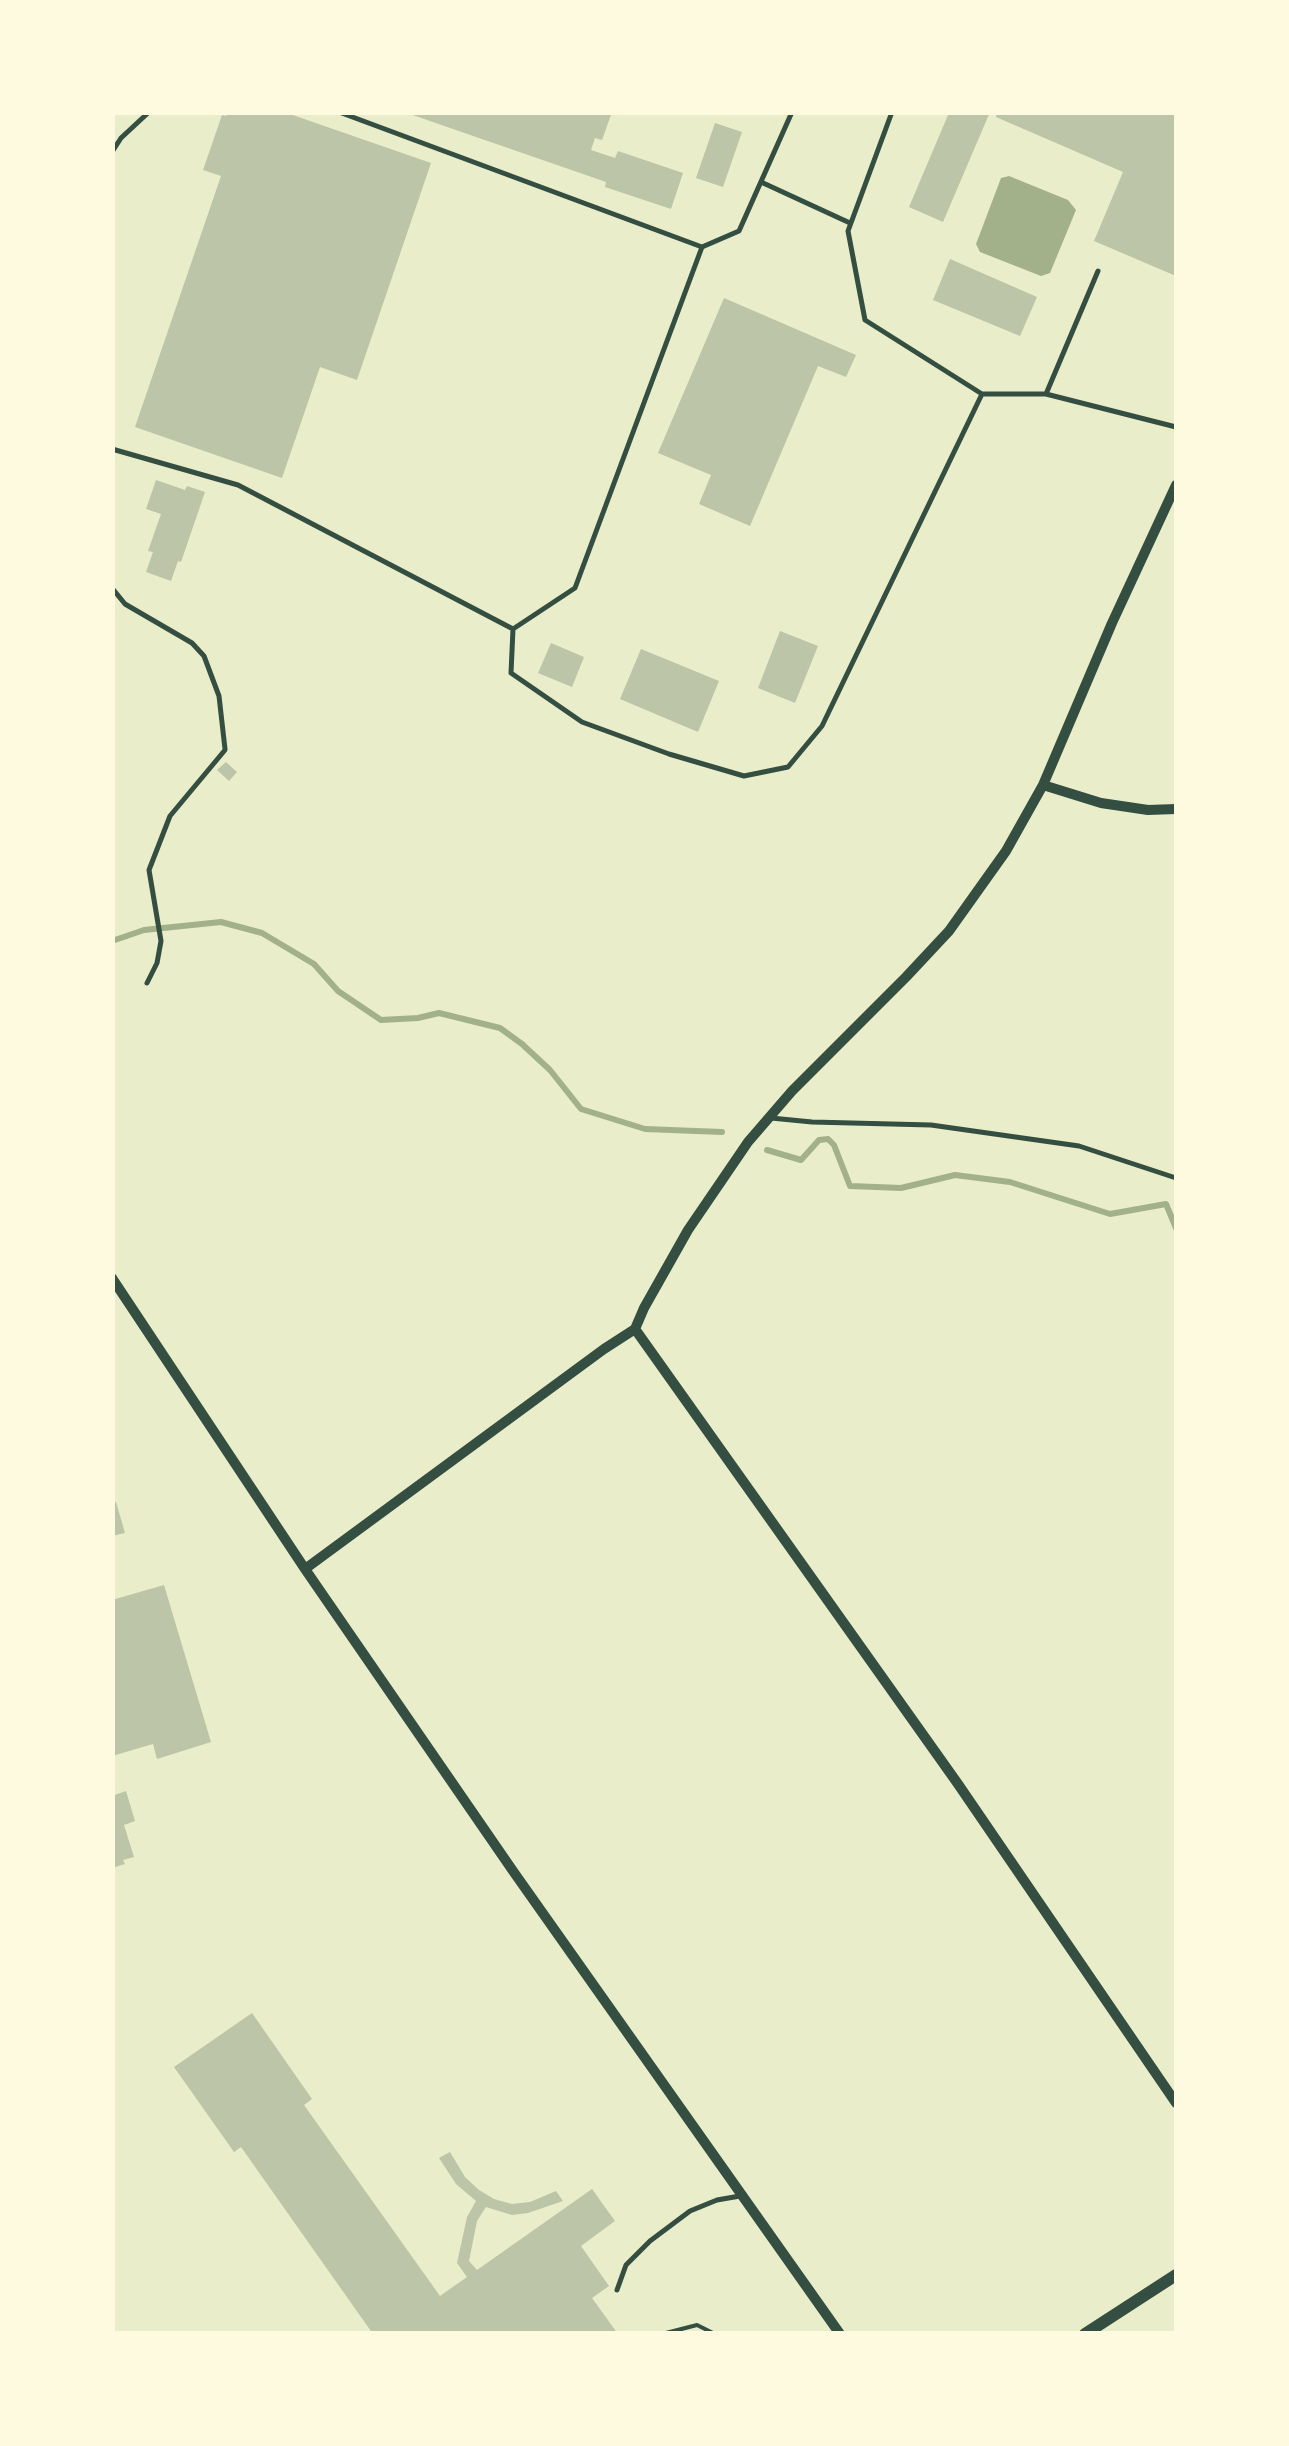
<!DOCTYPE html>
<html>
<head>
<meta charset="utf-8">
<style>
  body { margin:0 }
  #map { position:relative; width:1289px; height:2446px; overflow:hidden; background:#e9edc9; font-family:"Roboto Condensed",sans-serif }
  canvas { display:block }
  .frame { position:absolute; inset:0; border:115px solid #fefae0; pointer-events:none }
</style>
</head>
<body>
<div id="map">
<canvas width="1289" height="2446"></canvas>
<div class="frame"></div>
</div>
<script>
const ctx = document.querySelector('canvas').getContext('2d');
ctx.lineJoin = 'round';
function paint(path, color) { ctx.fillStyle = color; ctx.fill(path, 'evenodd'); }
const poly = rows => new Path2D(rows.map(r => 'M' + r).join(''));
function strokePath(path, color, width, dash) { ctx.strokeStyle = color; ctx.lineWidth = width; ctx.lineCap = dash ? 'butt' : 'round'; ctx.setLineDash(dash || []); ctx.stroke(path); }
paint(poly([
  [1009,176,1068,200,1076,210,1050,273,1041,276,980,252,976,244,1001,178]
]), '#a3b18a');
strokePath(poly([
  [112,941,144,930,221,922,262,933,314,964,338,991,381,1020,418,1018,439,1013,500,1028,522,1044,550,1070,581,1109,645,1129,722,1132],
  [767,1150,801,1160,819,1140,828,1139,834,1145,850,1186,901,1188,955,1175,1010,1182,1110,1214,1166,1204,1176,1228]
]), '#a3b18a', 6);
paint(poly([
  [227,112,284,112,431,163,357,380,320,367,282,478,135,427,221,176,203,170,222,115,226,116],
  [404,112,612,112,602,140,595,138,591,150,615,158,618,151,683,173,671,209,605,187,606,182],
  [941,112,990,112,943,222,909,207,948,115],
  [997,112,1176,112,1176,276,1094,241,1123,172,996,117],
  [715,123,742,132,723,187,696,178],
  [950,259,1037,297,1020,336,933,300],
  [724,298,856,355,846,377,818,366,750,526,699,504,711,475,658,453],
  [156,480,185,490,187,486,205,492,181,562,178,561,171,581,146,572,153,552,148,551,161,514,146,509],
  [780,631,818,646,795,703,758,688],
  [551,643,584,657,572,687,538,673],
  [641,649,719,681,698,732,620,699],
  [226,762,237,772,229,781,217,770],
  [116,1502,125,1533,112,1536,112,1503],
  [164,1585,211,1742,157,1759,153,1744,112,1756,112,1600],
  [126,1791,135,1821,124,1825,134,1857,123,1860,125,1864,112,1868,112,1796],
  [252,2013,312,2099,304,2105,440,2296,467,2277,457,2263,467,2217,476,2201,456,2184,439,2158,450,2152,465,2177,479,2190,494,2199,512,2204,530,2202,556,2191,563,2201,528,2213,512,2215,486,2207,477,2221,469,2261,477,2270,592,2189,615,2221,581,2246,609,2286,592,2298,618,2334,373,2334,241,2147,234,2152,174,2067]
]), '#bcc5a7');
strokePath(poly([
  [662,2334,697,2325,715,2334]
]), '#344e41', 4);
strokePath(poly([
  [339,112,702,247,739,231,792,112],
  [892,112,848,231,865,320,982,394],
  [112,152,121,138,149,112],
  [761,182,850,223],
  [1046,394,1098,271],
  [112,449,238,485,513,629,575,588,702,247],
  [112,588,125,604,192,643,204,656,219,696,225,749],
  [513,629,511,673,582,722,669,754,744,776,788,767,822,726,982,394,1046,394,1176,427],
  [147,983,157,963,161,941,149,870,170,816,225,750],
  [771,1118,812,1122,931,1125,1079,1146,1176,1178],
  [617,2290,626,2265,650,2241,690,2211,717,2200,740,2196]
]), '#344e41', 5);
strokePath(poly([
  [1043,785,1101,803,1148,810,1176,809],
  [112,1278,305,1569,513,1871,840,2334],
  [635,1329,958,1784,1176,2103],
  [305,1569,604,1349,635,1329,644,1308,688,1230,748,1142,792,1091,906,977,949,931,1006,851,1043,785,1112,623,1176,485]
]), '#344e41', 10);
strokePath(poly([
  [1085,2334,1176,2275]
]), '#344e41', 12);
</script>
</body>
</html>
